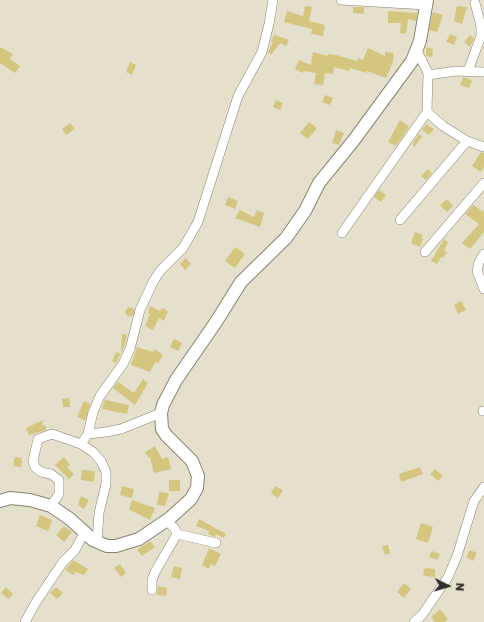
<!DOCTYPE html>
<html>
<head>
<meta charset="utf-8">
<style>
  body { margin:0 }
  #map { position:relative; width:484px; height:622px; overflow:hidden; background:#e4e0cc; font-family:"Golos Text",sans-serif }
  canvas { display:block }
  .north { position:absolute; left:428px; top:566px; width:40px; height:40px; -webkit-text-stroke:3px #e4e0cc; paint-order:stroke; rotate:95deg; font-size:11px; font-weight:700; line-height:16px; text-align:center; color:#313028 }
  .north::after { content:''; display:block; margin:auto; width:14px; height:18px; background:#313028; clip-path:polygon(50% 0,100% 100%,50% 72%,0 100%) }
</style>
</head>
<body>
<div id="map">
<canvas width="484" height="622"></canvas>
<div class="north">N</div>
</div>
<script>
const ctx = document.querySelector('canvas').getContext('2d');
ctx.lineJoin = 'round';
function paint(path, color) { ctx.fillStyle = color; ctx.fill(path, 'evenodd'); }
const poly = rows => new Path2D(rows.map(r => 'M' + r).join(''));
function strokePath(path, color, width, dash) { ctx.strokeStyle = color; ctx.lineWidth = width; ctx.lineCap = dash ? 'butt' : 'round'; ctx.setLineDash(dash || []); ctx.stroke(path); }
paint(poly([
  [305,6,312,7,309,21,325,25,323,36,311,34,312,29,284,22,287,11,303,16],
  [457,6,467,7,462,24,454,21],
  [353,7,364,7,364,14,353,13],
  [388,11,417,13,416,21,408,19,406,34,400,33,401,23,388,23],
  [433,12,443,15,437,32,429,30],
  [450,34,457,37,454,45,446,42],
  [274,35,289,40,286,46,280,43,271,55,268,52,273,42,271,41],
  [470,35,474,38,470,47,464,42],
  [0,47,13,54,10,59,20,66,15,73,0,63],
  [426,47,433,49,432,57,426,56],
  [368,48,385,56,385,52,394,53,393,62,386,78,367,71,367,73,350,68,349,71,334,67,333,74,325,73,323,85,314,84,316,73,304,71,303,73,295,69,299,60,311,65,313,52,328,56,328,54,336,55,357,61,358,58,363,60],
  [130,62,136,65,132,75,126,72],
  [463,77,472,80,469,88,460,85],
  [325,95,333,98,330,105,322,102],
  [276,100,283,103,280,110,273,107],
  [400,120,409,127,396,146,388,142],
  [309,122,317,128,308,139,300,133],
  [70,123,75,129,66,135,62,129],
  [426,124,434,129,429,135,422,130],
  [336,130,344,133,339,145,332,143],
  [419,134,422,136,415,147,412,144],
  [481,152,484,153,484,167,481,172,472,166],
  [428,169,432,173,426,180,421,176],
  [379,190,386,195,381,202,374,197],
  [228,197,238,201,235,209,225,205],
  [447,199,453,206,447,212,440,205],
  [473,205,484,212,484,232,470,249,462,243,479,224,465,214],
  [240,210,254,217,257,210,264,213,260,227,235,218],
  [415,232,423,235,421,238,423,239,420,247,411,243],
  [444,239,448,242,444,251,447,252,443,258,441,257,437,264,431,261],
  [235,247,245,254,235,268,225,261],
  [186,258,191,264,185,270,180,264],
  [461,301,466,310,458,314,454,305],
  [150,306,160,311,162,308,168,311,164,321,159,318,153,330,145,326,150,314,148,313],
  '125.5 312a4.5 4.5 0 1 1 9 0a4.5 4.5 0 1 1-9 0Z',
  [122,334,127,335,124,347,116,363,112,361,116,352,121,354],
  [174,339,182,343,178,351,170,347],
  [137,347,153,352,155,349,163,355,158,363,155,362,150,372,131,365],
  [143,379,148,383,135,405,113,388,118,382,134,393],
  [69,398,70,407,63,407,62,399],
  [105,400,129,405,127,414,102,409],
  [84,401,90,404,85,421,77,417],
  [43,420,42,425,46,426,46,430,29,435,26,428],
  [155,446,162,459,168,457,171,469,154,473,150,457,149,458,145,452],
  [15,457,22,458,21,467,13,466],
  [64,457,70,465,67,467,74,474,69,479,55,465],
  [420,467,423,474,401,482,399,474],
  [435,469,443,476,438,481,430,474],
  [82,470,95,471,94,482,81,480],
  [169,480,180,480,180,491,169,491],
  [122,486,134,489,132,498,120,495],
  [275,486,283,490,278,498,271,493],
  [159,492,169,493,165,506,157,505],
  [81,496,89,500,84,509,78,505],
  [132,500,155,508,150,520,130,510,129,509],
  [40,515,52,520,48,531,36,526],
  [199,519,226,534,224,538,216,534,215,537,208,534,209,531,196,526],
  [421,523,433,527,428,543,416,539],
  [64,526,72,532,64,542,56,535],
  [150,541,155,547,142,556,137,550],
  [388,545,390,553,385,555,382,546],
  [209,548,221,554,215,566,211,564,209,569,202,565],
  [470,550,477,553,473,561,466,557],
  [432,551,440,554,437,560,429,557],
  [73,560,88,569,84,575,76,572,74,575,65,570],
  [120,564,126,573,121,577,114,568],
  [174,566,182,568,180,579,171,577],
  [425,568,435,569,435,577,425,576,423,574],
  [404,583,411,589,404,598,397,592],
  [158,586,167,588,166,596,157,595],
  [6,587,13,594,9,599,1,593],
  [56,587,63,593,57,599,50,593],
  [440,609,448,619,445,622,435,622,431,617]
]), '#d4c67e');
const minor = poly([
  [341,0,426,5],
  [417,51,428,73,427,112,443,126,467,141,484,147],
  [468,71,481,36,481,26,475,3],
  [428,75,456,71,484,72],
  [400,220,467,141],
  [342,233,427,112],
  [425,252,484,183],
  [484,254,479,262,477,271,484,289],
  [483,411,484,411],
  [88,434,106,432,121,429,161,413],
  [81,444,88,434,93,412,100,396,123,364,130,349,140,310,153,282,160,271,183,248,198,222,238,96,262,52,269,24,273,0],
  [51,506,59,494,59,480,51,474,41,472,35,467,33,461,38,439,52,434,81,444,93,452,101,461,106,472,106,484,99,513,97,542],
  [177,534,216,543],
  [152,590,152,580,155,572,177,534,175,529,166,520],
  [25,622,36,602,63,562,75,550,84,533],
  [414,622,422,615,448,577,457,556,474,501,484,487]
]);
const tertiary = poly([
  [0,501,10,498,30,500,51,506,70,519,93,540,107,546,116,546,139,539,170,518,191,499,197,488,198,476,192,461,166,435,162,429,161,413,163,405,176,380,216,322,241,282,286,238,305,211,319,183,354,140,412,61,420,41,427,0]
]);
strokePath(minor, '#878472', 10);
strokePath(tertiary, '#878472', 14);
strokePath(minor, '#fff', 9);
strokePath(tertiary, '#fff', 12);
</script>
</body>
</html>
